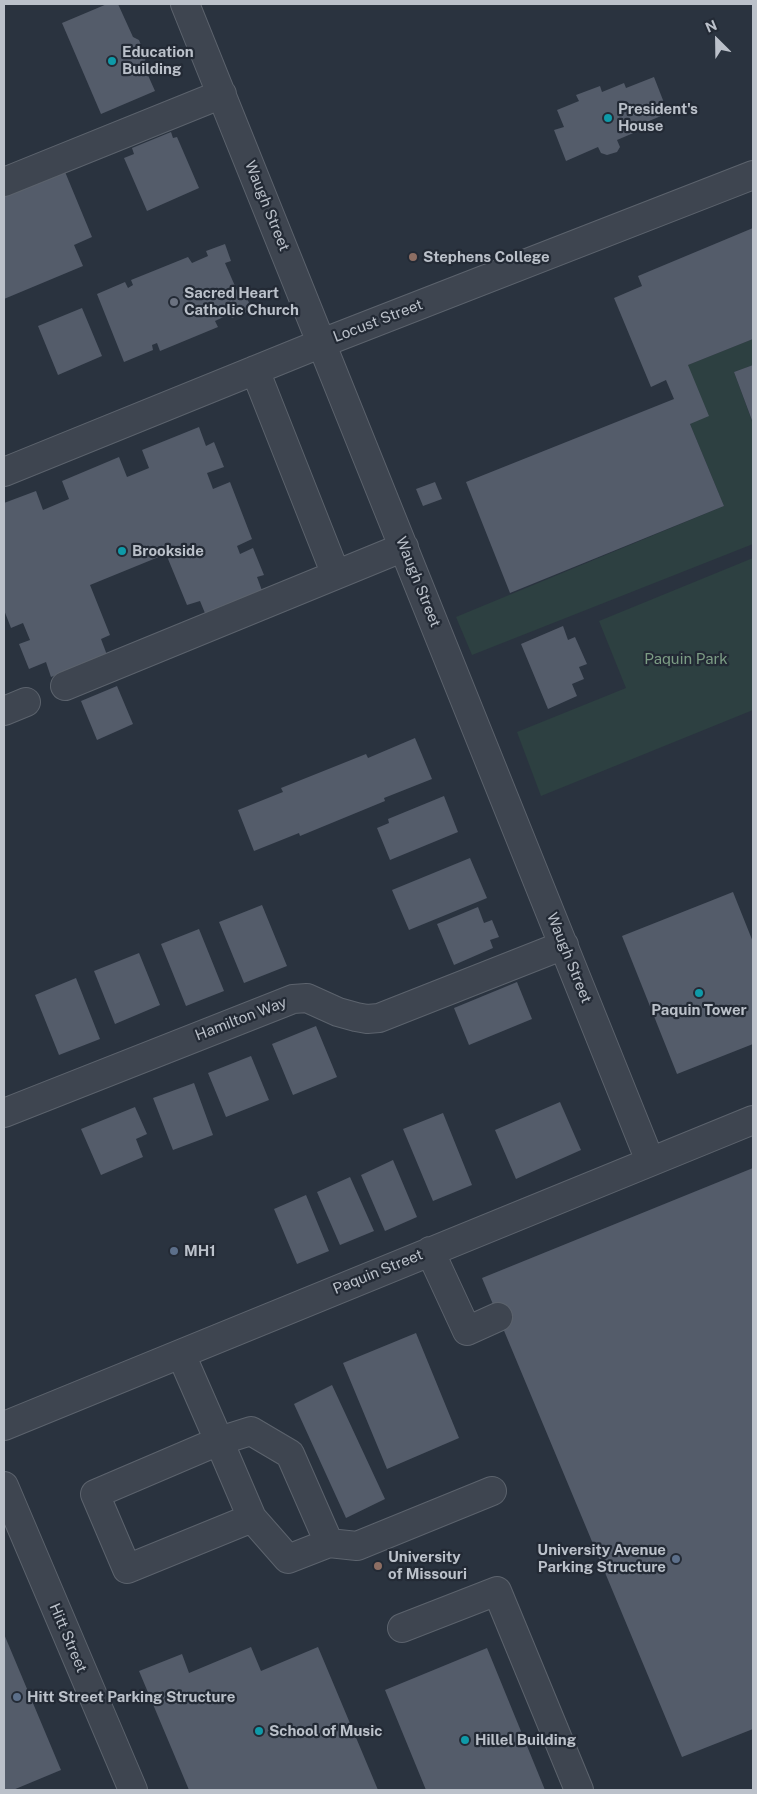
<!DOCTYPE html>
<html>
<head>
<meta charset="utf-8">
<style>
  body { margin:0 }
  #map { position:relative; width:757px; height:1794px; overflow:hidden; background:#2a333f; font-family:"Public Sans",sans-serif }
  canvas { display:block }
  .frame { position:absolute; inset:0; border:5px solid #bbc1ca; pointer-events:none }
  .north { position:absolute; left:692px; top:15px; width:50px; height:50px; -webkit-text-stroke:4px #232a35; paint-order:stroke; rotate:337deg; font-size:14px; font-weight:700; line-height:20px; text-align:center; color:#bbc1ca }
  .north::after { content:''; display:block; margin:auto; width:18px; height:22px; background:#bbc1ca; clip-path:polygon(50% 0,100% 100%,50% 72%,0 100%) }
</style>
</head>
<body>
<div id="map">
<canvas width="757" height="1794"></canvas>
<div class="frame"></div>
<div class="north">N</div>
</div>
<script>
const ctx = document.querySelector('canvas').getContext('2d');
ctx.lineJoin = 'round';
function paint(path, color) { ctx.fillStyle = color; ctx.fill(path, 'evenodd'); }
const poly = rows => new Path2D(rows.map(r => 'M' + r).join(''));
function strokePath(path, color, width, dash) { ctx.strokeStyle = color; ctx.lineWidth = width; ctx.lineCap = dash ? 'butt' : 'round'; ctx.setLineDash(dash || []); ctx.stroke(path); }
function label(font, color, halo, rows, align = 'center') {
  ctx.font = font + ' "Public Sans",sans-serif'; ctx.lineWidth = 4.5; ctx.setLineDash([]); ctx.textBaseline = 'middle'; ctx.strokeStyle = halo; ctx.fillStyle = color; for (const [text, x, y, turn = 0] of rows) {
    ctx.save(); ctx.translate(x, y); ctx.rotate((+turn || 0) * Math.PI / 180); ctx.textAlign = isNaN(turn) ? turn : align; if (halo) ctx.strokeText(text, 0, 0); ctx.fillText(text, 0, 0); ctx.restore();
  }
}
paint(poly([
  [753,339,753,365,734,372,753,424,753,544,472,655,456,617,724,506,690,424,688,365],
  [753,558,753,710,541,796,517,732,626,688,599,621]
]), '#2d4041');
paint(poly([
  [107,4,118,4,133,37,139,40,146,58,143,64,155,91,101,114,62,23],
  [654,77,668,113,642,124,638,131,617,140,620,147,617,152,607,155,601,153,598,147,566,161,554,130,564,127,557,110,579,101,576,95,600,86,602,92,624,83,626,88],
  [171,132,173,138,177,137,199,188,147,211,124,158,134,154,132,148],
  [63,167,92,237,74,245,83,266,4,299,4,191],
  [753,228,753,339,688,365,709,416,690,424,724,506,510,593,466,482,674,399,666,380,651,387,614,298,642,286,638,276],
  [225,244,231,261,225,263,238,293,244,291,252,310,232,318,230,314,215,321,218,327,160,351,157,343,152,345,153,350,124,362,97,294,125,282,128,288,133,285,131,280,188,257,192,263,208,256,206,251],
  [82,308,102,356,58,375,38,326],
  [753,365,753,423,734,372],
  [199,427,206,446,214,442,224,467,207,473,213,489,230,482,252,539,237,546,240,554,253,548,264,575,257,577,264,596,207,618,200,601,187,605,166,554,90,585,110,635,101,639,107,655,51,677,46,662,29,669,19,644,30,640,23,623,11,628,4,610,4,503,36,491,43,510,69,499,62,481,119,457,127,477,149,468,142,450],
  [435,482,442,499,423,506,416,489],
  [563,626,568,640,575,637,587,664,579,667,584,679,572,684,577,696,548,709,521,644],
  [117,686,133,724,97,740,81,701],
  [415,738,432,779,384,798,385,801,300,836,299,833,254,851,238,810,283,792,281,788,366,754,368,758],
  [444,796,458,832,390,860,377,828,389,823,388,819],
  [470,858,487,898,409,930,392,890],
  [733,892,753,942,753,1044,677,1074,622,936],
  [262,905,287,966,244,983,219,922],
  [478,907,484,923,492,920,499,937,490,940,493,948,454,965,437,924],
  [199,929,224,991,186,1006,161,944],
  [139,953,160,1005,115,1024,94,971],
  [76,978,100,1039,59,1055,35,995],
  [517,982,532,1019,469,1045,454,1008],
  [316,1026,337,1077,293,1095,272,1044],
  [251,1056,269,1100,226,1117,208,1073],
  [194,1083,213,1135,173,1150,153,1098],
  [560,1102,581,1150,516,1179,495,1130],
  [135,1107,147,1134,136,1139,143,1157,101,1175,81,1129],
  [443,1113,472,1185,433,1201,403,1129],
  [393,1160,417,1217,385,1231,361,1175],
  [753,1168,753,1729,682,1757,482,1278],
  [350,1177,374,1231,340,1245,317,1192],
  [306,1195,329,1251,297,1264,274,1209],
  [416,1333,459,1438,387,1469,343,1363],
  [332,1385,385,1499,346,1518,294,1404],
  [4,1634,61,1770,13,1790,4,1790],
  [251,1647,261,1671,318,1647,378,1790,189,1790,139,1671,182,1654,189,1673],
  [487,1648,545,1790,426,1790,385,1690]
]), '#545c6a');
const minor = poly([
  [185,4,650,1161],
  [4,182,222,94],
  [255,370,336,575],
  [4,472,322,343,753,175],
  [65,686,404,547],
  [4,711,26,702],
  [4,1113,293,999,307,998,338,1012,356,1017,367,1019,379,1018,564,945],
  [430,1251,467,1331,498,1317],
  [181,1354,191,1377,219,1441,252,1518,127,1569,95,1494,219,1441,251,1431,290,1454,329,1543,288,1559,252,1518],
  [4,1426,753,1120],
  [4,1486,133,1790],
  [329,1543,357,1546,492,1491],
  [402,1628,497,1591,579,1790]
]);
strokePath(minor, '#5c636d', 30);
strokePath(minor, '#3e4550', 28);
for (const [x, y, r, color] of [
  [112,61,5,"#0f9aa8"],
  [608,118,5,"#0f9aa8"],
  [413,257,5,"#8d6e63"],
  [174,302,5,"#6b7280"],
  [122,551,5,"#0f9aa8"],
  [699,993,5,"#0f9aa8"],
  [174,1251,5,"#5c6f8a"],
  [676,1559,5,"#5c6f8a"],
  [378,1566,5,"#8d6e63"],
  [17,1697,5,"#5c6f8a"],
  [259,1731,5,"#0f9aa8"],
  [465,1740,5,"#0f9aa8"]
]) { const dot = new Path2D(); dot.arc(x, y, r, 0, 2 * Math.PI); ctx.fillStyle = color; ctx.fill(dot); strokePath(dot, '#232a35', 2); }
label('bold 15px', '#bbc1ca', '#232a35', [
  ["Education",122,52],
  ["Building",122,69],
  ["President's",618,109],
  ["House",618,126],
  ["Stephens College",423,257],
  ["Sacred Heart",184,293],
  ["Catholic Church",184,310],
  ["Brookside",132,551],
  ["Paquin Tower",699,1010,"center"],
  ["MH1",184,1251],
  ["University Avenue",666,1550,"right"],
  ["Parking Structure",666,1567,"right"],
  ["University",388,1557],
  ["of Missouri",388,1574],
  ["Hitt Street Parking Structure",27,1697],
  ["School of Music",269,1731],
  ["Hillel Building",475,1740]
], 'left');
label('15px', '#bbc1ca', '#232a35', [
  ["Waugh Street",267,206,68],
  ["Locust Street",378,321,-21],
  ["Waugh Street",418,582,68],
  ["Waugh Street",569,958,68],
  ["Hamilton Way",241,1019,-21],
  ["Paquin Street",378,1272,-22],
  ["Hitt Street",68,1638,67]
]);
label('15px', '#7c9c84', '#232a35', [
  ["Paquin Park",686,659]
]);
</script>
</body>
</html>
